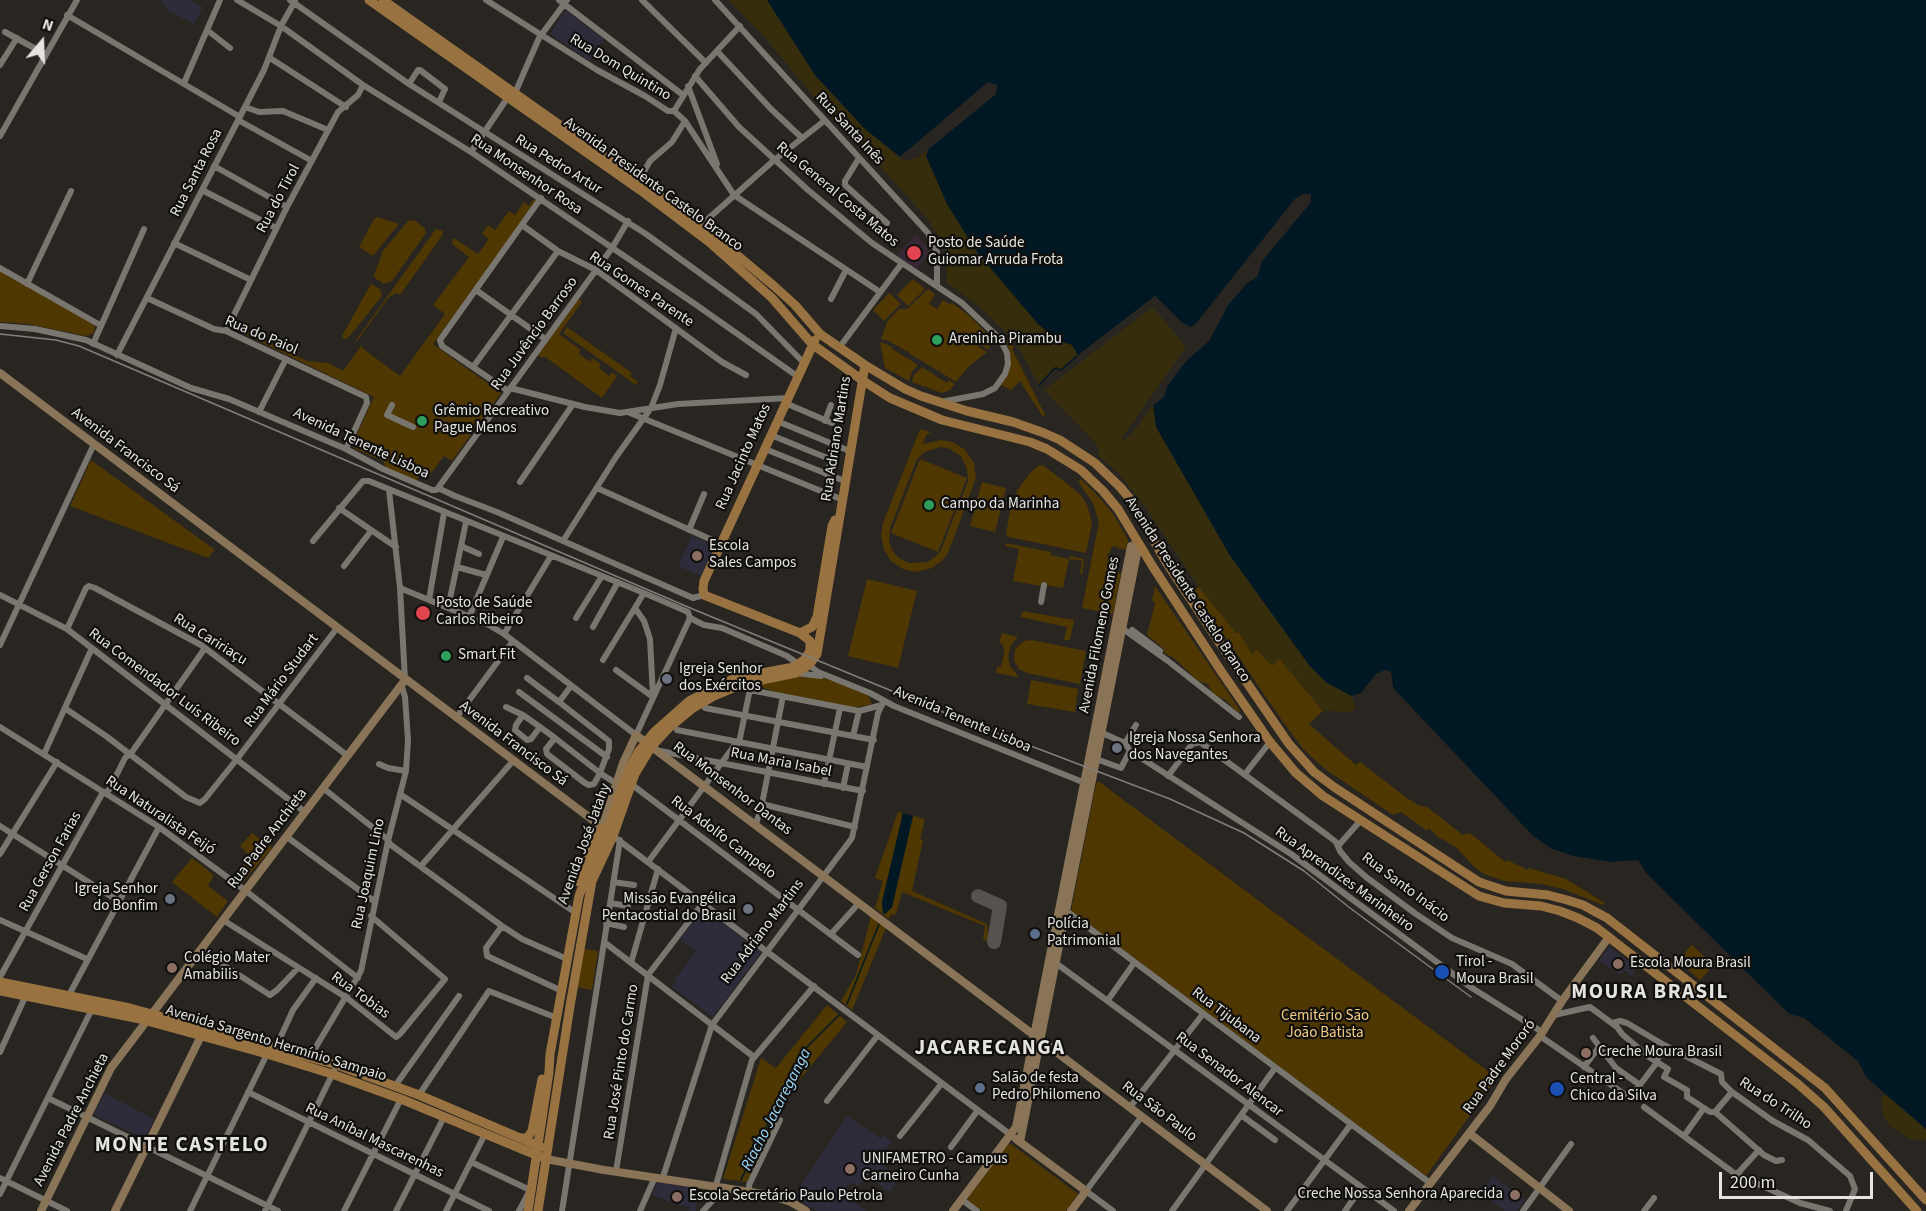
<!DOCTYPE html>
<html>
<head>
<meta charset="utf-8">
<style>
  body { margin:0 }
  #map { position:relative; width:1926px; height:1211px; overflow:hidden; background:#292621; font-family:"Source Sans 3",sans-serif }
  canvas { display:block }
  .north { position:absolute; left:12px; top:12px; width:60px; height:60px; -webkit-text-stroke:4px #100f0d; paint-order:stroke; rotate:19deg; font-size:16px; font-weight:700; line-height:24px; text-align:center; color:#e6e4e0 }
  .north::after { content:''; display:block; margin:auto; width:21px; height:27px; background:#e6e4e0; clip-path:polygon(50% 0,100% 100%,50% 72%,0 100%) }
  .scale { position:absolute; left:1719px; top:1172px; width:154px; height:27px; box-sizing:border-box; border:3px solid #e6e4e0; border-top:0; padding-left:8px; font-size:18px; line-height:21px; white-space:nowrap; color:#e6e4e0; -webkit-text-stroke:4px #100f0d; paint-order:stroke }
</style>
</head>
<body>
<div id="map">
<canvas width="1926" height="1211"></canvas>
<div class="north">N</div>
<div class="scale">200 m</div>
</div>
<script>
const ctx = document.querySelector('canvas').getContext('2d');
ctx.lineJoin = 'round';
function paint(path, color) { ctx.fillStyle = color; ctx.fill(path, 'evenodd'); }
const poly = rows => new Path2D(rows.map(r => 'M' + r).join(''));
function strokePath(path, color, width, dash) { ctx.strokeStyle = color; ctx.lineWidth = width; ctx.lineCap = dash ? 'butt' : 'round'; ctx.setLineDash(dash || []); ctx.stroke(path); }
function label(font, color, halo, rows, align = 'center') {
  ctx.font = font + ' "Source Sans 3",sans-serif'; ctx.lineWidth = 4.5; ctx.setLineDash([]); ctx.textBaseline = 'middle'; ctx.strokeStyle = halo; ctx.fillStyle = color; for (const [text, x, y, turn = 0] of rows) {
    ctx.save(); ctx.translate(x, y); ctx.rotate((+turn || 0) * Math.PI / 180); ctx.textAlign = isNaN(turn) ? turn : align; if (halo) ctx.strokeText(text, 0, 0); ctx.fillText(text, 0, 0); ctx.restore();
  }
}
paint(poly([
  [160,0,190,0,203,7,194,24,173,13,171,14],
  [565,10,604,39,590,61,550,34],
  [692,535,715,546,701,576,678,566],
  [703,909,761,952,713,1017,672,987,676,981,675,979,696,951,680,939],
  [1609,947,1637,967,1631,976,1624,970,1620,975,1599,960],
  [104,1093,154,1119,145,1139,94,1115],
  [847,1116,881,1139,884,1135,892,1141,878,1161,900,1178,890,1192,866,1176,858,1186,853,1182,849,1186,847,1185,844,1190,850,1194,848,1198,866,1211,817,1211,793,1197],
  [1493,1176,1525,1200,1517,1211,1505,1211,1479,1192],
  [657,1182,698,1187,696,1211,690,1211,688,1210,689,1207,675,1204,653,1195]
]), '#2e2b3b');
paint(poly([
  [915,235,931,250,916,269,897,255]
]), '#362835');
paint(poly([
  [534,199,536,201,536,204,433,344,501,393,452,461,444,456,428,477,421,473,416,481,386,468,383,461,355,449,352,445,374,397,244,334,248,320,248,328,251,334,307,361,328,363,343,371,362,345,362,348,400,376,445,314,433,305,469,257,453,245,452,239,455,239,478,254,489,239,482,234,488,225,495,230,509,211,515,215,524,202,529,206],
  [377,217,399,224,373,256,359,247,374,219],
  [414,220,425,228,426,233,392,281,384,284,375,278,374,275,383,251,408,221],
  [436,229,443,231,442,236,400,295,396,293,389,297,357,341,356,340],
  [0,270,95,325,94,333,86,336,27,324,0,322],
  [913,279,925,289,908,306,897,295],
  [371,284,380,289,382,296,348,338,344,339,342,336],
  [928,289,935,294,929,304,937,309,943,300,949,304,952,303,971,317,990,337,989,350,979,344,978,346,987,352,968,367,956,382,940,372,941,370,938,371,910,354,909,351,908,352,889,341,881,339,887,322,899,309,907,309],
  [889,293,901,304,884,321,873,310],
  [578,299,582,302,559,334,581,350,579,354,590,362,592,358,601,364,599,368,609,376,612,372,617,376,602,398,544,356,542,358,538,355],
  [567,327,632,373,630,376,638,382,636,385,563,333],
  [1002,334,1014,347,1012,349,1045,415,1043,417,1020,381,1011,390,1001,385,1007,376,1011,362,1008,345],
  [880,342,893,347,892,349,918,365,912,372,909,381,885,368],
  [922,367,947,383,949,380,955,384,950,390,942,393,912,382,914,375],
  [920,429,931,432,926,435,923,444,942,440,952,442,964,449,974,463,976,478,948,553,943,560,932,568,916,572,903,569,891,561,884,550,881,535,883,523],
  [940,447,950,449,961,456,967,469,968,481,941,550,935,557,927,562,909,563,899,558,892,550,889,541,890,528,917,459,925,452],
  [920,459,967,478,938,552,891,533],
  [91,460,215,550,208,558,70,506],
  [1043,465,1080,494,1087,505,1092,523,1086,553,1009,537,1006,535,1010,510,1018,489,1029,474,1038,466],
  [1076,479,1079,482,1081,479,1099,497,1114,515,1128,540,1126,550,1117,548,1116,546,1112,547,1107,557,1113,560,1109,560,1108,566,1109,570,1121,573,1113,614,1082,608,1099,522,1093,503],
  [982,482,1006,488,995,532,970,526],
  [1006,543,1051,552,1051,555,1069,559,1070,556,1084,559,1082,575,1080,574,1082,561,1069,559,1063,588,1046,585,1041,586,1013,581,1019,549,1005,546],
  [867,579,917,591,898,668,848,656],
  [1155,586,1240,710,1238,714,1226,700,1213,694,1208,684,1198,681,1174,658,1163,652,1164,649,1147,635,1155,603,1152,600],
  [1199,587,1236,633,1239,632,1252,654,1257,649,1267,661,1280,659,1323,711,1309,724,1356,765,1360,762,1407,798,1418,805,1427,807,1463,835,1470,833,1505,862,1507,860,1528,870,1529,868,1566,879,1605,903,1603,905,1563,889,1542,884,1504,881,1484,874,1474,867,1456,847,1438,837,1429,828,1426,831,1422,827,1401,812,1393,815,1325,769,1303,749,1281,719,1193,590],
  [1023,611,1074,620,1070,640,1064,640,1067,627,1020,617],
  [1002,633,1018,637,1011,645,1008,656,1010,667,1018,675,1017,677,996,673,997,667,1001,667,1004,654,1004,647,1002,647,1003,644,999,643],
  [1032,640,1086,651,1080,684,1027,673,1019,669,1014,661,1015,649,1024,641],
  [802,675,817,676,842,684,868,695,872,704,854,708,777,693,754,684],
  [1031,680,1078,689,1075,712,1027,704],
  [1098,781,1497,1078,1426,1176,1071,911,1096,784],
  [898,812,903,813,882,902,883,913,885,914,892,907,913,816,925,819,920,839,923,840,912,891,987,924,988,933,993,934,992,942,983,940,985,926,902,892,896,914,890,915,889,919,875,908,883,881,875,878],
  [252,833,272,848,243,882,235,876,250,856,240,846],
  [192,858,214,875,208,886,228,901,217,917,172,882],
  [871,916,886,928,852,1010,841,1001,856,975],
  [1692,945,1714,965,1700,980,1678,961],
  [583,949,598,951,592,990,577,987],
  [827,1005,847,1022,792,1089,747,1182,723,1179,761,1058,776,1068],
  [1011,1144,1078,1194,1066,1211,982,1211,968,1201,968,1198,1007,1145]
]), '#4f3702');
paint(poly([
  [729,0,767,0,815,75,864,128,905,161,918,157,929,148,926,156,1057,340,1072,345,1078,355,1061,370,1054,368,1039,385,1015,341,980,307,947,283,946,248,927,218,877,163,834,121,767,40],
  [1153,307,1186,347,1121,439,1125,440,1132,434,1152,405,1154,403,1153,405,1229,554,1309,665,1327,683,1352,696,1356,709,1350,712,1323,711,1280,659,1272,666,1257,649,1252,654,1239,632,1236,633,1199,587,1148,511,1119,473,1098,456,1099,450,1095,442,1044,390],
  [1885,1094,1926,1129,1926,1140,1910,1139,1889,1125,1883,1115,1881,1099]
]), '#352d0c');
paint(poly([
  [767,0,1926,0,1926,1129,1866,1077,1858,1061,1804,1018,1789,1014,1646,873,1638,860,1610,862,1573,856,1552,849,1533,836,1393,688,1391,672,1385,670,1377,674,1361,693,1352,696,1327,683,1309,665,1229,554,1156,427,1153,405,1164,397,1167,386,1187,360,1209,341,1228,305,1247,283,1257,277,1262,261,1311,202,1311,194,1295,199,1195,325,1190,327,1180,321,1155,296,1078,355,1072,345,1057,340,1038,324,977,252,947,204,926,156,929,148,942,137,996,94,997,85,988,83,900,157,864,128,815,75],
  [903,813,913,816,892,907,885,914,883,913,882,902]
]), '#001824');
paint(poly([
  [988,82,997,85,996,94,925,152,927,146,940,135,993,92,994,87,989,86,902,159,900,157],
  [1303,194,1311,194,1311,202,1262,261,1257,277,1247,283,1228,305,1209,341,1187,360,1167,386,1164,397,1150,408,1150,403,1162,395,1164,384,1185,358,1206,339,1226,303,1245,281,1254,275,1260,260,1308,201,1308,197,1303,197,1297,201,1196,328,1189,330,1178,324,1154,300,1080,358,1076,357,1155,296,1180,321,1190,327,1195,325,1295,199],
  [1385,670,1391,672,1393,688,1533,836,1552,849,1573,856,1610,862,1638,860,1646,873,1789,1014,1804,1018,1858,1062,1866,1077,1885,1094,1883,1097,1864,1079,1855,1063,1803,1021,1787,1016,1644,875,1636,863,1610,865,1572,859,1551,851,1531,838,1390,690,1388,674,1385,673,1378,677,1363,695,1353,699,1352,696,1361,693,1376,674]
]), '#292621');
strokePath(poly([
  [1039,385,1055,368,1061,370,1078,355],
  [847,1004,879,924],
  [741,1180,787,1083,807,1047,839,1015]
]), '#001824', 1.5);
strokePath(poly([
  [978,896,1000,906,994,942]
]), '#56524e', 14);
strokePath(poly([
  [237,0,281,26,363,85,471,152,695,304,797,376],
  [290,0,409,84,646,234,756,314,803,362],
  [486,0,597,70,645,96,668,111,674,111,685,121,734,195,880,292],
  [559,0,683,95],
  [642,0,706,63],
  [715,0,928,233,937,252,937,286],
  [67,15,240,117],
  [207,30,230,48],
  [5,32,45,54],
  [717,51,771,109,802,138],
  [270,58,346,107],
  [0,65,17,38],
  [695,76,739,127,808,190,872,243,962,303,1000,339,1007,353,1008,364,1005,374,995,388,983,394,941,402],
  [184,83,220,0],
  [409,84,418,70,420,70,445,89,439,102],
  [688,86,717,164],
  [245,107,259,112,283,111,328,130],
  [674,111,700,69,740,26],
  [238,120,312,161],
  [0,136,77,0],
  [471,152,506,100,515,93,539,38,567,0],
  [859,158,845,181,845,185,887,223],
  [214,166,287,207],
  [639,180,650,161,672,142,685,121],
  [202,190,276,228],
  [522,225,558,251,596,270,722,362,746,375],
  [701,225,772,162,824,121],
  [174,243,251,280],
  [0,268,100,325],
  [27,284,71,191],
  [476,290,545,339],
  [147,298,214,329,226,331,366,397,367,403,346,449],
  [831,299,846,270],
  [0,326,35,329,86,340,191,388,229,399,346,449,383,469,432,490,436,490,438,488,455,496,497,512,693,598,704,595],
  [226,331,287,207,338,112,358,95,363,85],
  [93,344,144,229],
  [839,348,902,263],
  [117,355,264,70,281,26,295,1],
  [473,367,558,251],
  [510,388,585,407,620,413,678,404,788,398],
  [508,391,442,346,440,340,541,198],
  [785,403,832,423],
  [392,405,387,415,413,427],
  [259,412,286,359],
  [630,413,843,500],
  [777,421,852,452],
  [825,421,831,405],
  [771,435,832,460],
  [765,449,847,482],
  [826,474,838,446],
  [520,482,573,404],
  [438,488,612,248,628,221],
  [597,488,721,544],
  [389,490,400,588,405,680],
  [339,508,396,547],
  [689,530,704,494],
  [313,541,363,481,369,481,644,593,688,612,690,618,704,625,722,628,787,656,798,664],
  [563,541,616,457,651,408,660,385,676,328],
  [461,546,479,554],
  [344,566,371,531],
  [457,567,486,575],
  [400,588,487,624,504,634,636,735,690,618],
  [0,595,67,629,305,812],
  [429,600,444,513],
  [1041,602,1044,585],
  [448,608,466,522],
  [635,608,644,621,650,639,653,696],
  [469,617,503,537],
  [576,618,602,576],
  [1119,626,1168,661,1239,717],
  [593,627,618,582],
  [67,629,86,588,89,586,95,588,201,645,348,756],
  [1132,630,1160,651],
  [504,634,551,556],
  [0,645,94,444],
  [603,660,644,593],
  [809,665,818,672,870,693,894,706,1085,783],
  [616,670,653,697],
  [796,673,821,676],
  [527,678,559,702],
  [571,686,559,702,609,741,609,749,600,773,617,784],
  [750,690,859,711,882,705],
  [519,692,607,757],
  [506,707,523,715,540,727,555,738,600,773,594,784,589,785,585,783,547,754,546,749,555,738],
  [705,708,874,740],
  [66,709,106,736,186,797,200,803,205,799,237,759,337,628],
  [523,715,516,725,515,730,527,740,531,739,540,727],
  [456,718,513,641],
  [0,727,159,827,246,891,358,978],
  [677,730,867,767],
  [853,736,859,711],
  [739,743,750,689],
  [1125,743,1136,725],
  [660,751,863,791],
  [1130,751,1291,854,1472,988,1542,1032],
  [44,754,92,648],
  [1096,759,1121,768,1130,751,1125,743,1100,732],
  [379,764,388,768,406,771],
  [1245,774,1270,742],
  [1168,776,1192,744,1200,742,1327,835,1336,842,1340,851,1349,862,1366,877,1416,914,1452,938,1512,964,1562,1001],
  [631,784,858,955],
  [824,784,840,708],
  [323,788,386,838,391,845,502,926,522,939,567,959],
  [843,788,848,764],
  [400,794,576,913],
  [762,804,855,827],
  [756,824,762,804,783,696],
  [0,826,120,902],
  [613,836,1011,1135],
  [287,837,374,901],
  [1338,846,1361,820],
  [0,854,57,762],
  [648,862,737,742],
  [421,866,513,761],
  [613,882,634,885],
  [610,903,628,906],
  [1065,910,1430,1183],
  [0,920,87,959],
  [223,920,347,998,396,1037,400,1034,445,979,371,916],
  [606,923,624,927],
  [502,926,486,948,487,956,562,991],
  [831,934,859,903],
  [604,942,754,1057],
  [200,950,270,995,277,990,298,968],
  [1053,961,1394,1211],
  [631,963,658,869],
  [0,977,102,794,109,790,125,758,132,752,205,648],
  [69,995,159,827],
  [1108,1000,1134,963],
  [1554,1015,1590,1007,1617,1027,1622,1034,1649,1057,1668,1069,1664,1077,1687,1090,1687,1097,1710,1112,1715,1112,1764,1155,1776,1161,1782,1160],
  [1612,1023,1620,1021,1627,1023,1664,1045,1721,1074,1722,1082,1732,1092,1773,1121,1808,1140,1850,1176,1855,1189,1846,1211],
  [1540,1036,1630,1098,1655,1065,1664,1045],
  [1593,1038,1616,1068,1640,1085],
  [276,1047,293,1010,316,978],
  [0,1052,26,995],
  [310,1057,361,971,388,841,406,771,408,740,405,697,401,684],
  [1584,1067,1599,1047],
  [395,1086,459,996],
  [248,1092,489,1211],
  [419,1095,489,991,557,1018],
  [48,1098,278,1211],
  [827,1101,878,1035],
  [1130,1107,1203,1014],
  [1644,1107,1734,1173,1800,1203,1830,1211],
  [1715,1112,1732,1092],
  [1241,1115,1275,1140],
  [900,1136,942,1083],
  [1684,1136,1704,1108],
  [951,1147,978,1110],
  [471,1162,530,1190,519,1211],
  [616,1171,648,975,703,903],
  [1737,1174,1759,1150],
  [663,1177,712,1025,852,838,878,713,882,705],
  [0,1178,67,1211],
  [716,1185,752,1060,814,986],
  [749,1191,749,1185,780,1120],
  [0,1194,92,1009],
  [961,1199,977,1211],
  [190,1211,267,1054],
  [265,1211,334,1071],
  [344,1211,401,1099],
  [396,1211,444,1117],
  [446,1211,485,1134],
  [562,1211,620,840],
  [640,1211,655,1177],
  [703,1211,725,1187],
  [1113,1211,1086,1191,1142,1116],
  [1172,1211,1275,1068],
  [1287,1211,1351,1124],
  [1345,1211,1361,1188],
  [1523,1211,1571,1144],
  [1644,1211,1654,1198]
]), '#79756f', 6);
strokePath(poly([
  [0,373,606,830],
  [602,828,623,763,636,735,1267,1211],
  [1469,1133,1569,1211],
  [1016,1139,1086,1191,1071,1211],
  [1020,1142,1139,544],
  [546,1159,604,1170,764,1194,791,1202,806,1211],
  [41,1211,111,1068,405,680],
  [115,1211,201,1036],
  [953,1211,1016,1127,1131,546,1139,544],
  [1409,1211,1490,1106,1506,1079,1540,1036,1562,1001,1609,937]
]), '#897458', 8);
strokePath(poly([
  [369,0,640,190,709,242,772,298,812,344,862,380,890,398,942,420,1030,442,1047,449,1081,470,1103,491,1118,509,1153,567,1221,671,1270,742,1296,773,1323,796,1479,896,1504,903,1541,906,1560,911,1578,918,1597,928,1798,1084,1824,1107,1917,1211],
  [383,0,701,225,774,286,795,305,820,334,865,365,905,389,921,396,967,411,1013,422,1044,433,1060,440,1095,463,1120,487,1131,500,1166,562,1223,648,1289,744,1314,772,1334,787,1479,882,1506,891,1548,895,1567,900,1583,905,1607,918,1825,1088,1926,1200],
  [800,633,812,627,817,617,832,526,835,520],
  [579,882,581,870,602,828],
  [0,982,130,1008,337,1065,419,1095,541,1147],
  [0,991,140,1019,267,1054,332,1074,401,1099,541,1157],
  [522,1138,527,1138,532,1131,542,1079],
  [528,1211,549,1072,550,1054,579,896,589,869,607,832,626,775,638,752,654,732,689,701,735,678,794,667,804,660,810,651,810,641,800,633,704,595,703,589,704,581,815,340],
  [538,1211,570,1006,592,881,613,836,635,774,652,746,670,727,693,708,714,696,742,684,796,673,809,665,817,654,865,365]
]), '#987341', 9);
strokePath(poly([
  [960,719,1170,799,1244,833,1304,871,1350,908,1471,997]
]), '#827f7b', 1.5);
strokePath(poly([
  [0,334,56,340,79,346,695,610,960,719]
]), '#827f7b', 1.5);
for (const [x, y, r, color] of [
  [914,253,8,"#e0444e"],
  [937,340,6,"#2e9e5b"],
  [422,421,6,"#2e9e5b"],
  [929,505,6,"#2e9e5b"],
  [697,556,6,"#8d6e63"],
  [423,613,8,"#e0444e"],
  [446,656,6,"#2e9e5b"],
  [667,679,6,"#6b7280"],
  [1117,748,6,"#6b7280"],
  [170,899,6,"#6b7280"],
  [748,909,6,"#6b7280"],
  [1035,934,6,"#5c6f8a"],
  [1618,964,6,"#8d6e63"],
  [172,968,6,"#8d6e63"],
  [1442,972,8,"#1a4fb4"],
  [1586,1053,6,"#8d6e63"],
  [980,1088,6,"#5c6f8a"],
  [1557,1089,8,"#1a4fb4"],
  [850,1169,6,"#8d6e63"],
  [1515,1195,6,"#8d6e63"],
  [677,1197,6,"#8d6e63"]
]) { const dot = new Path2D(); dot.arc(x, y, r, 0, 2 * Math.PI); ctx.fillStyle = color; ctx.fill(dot); strokePath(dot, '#100f0d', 2); }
label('15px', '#e6e4e0', '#100f0d', [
  ["Rua Dom Quintino",620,68,31],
  ["Rua Santa Inês",849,129,47],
  ["Rua Pedro Artur",558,165,32],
  ["Rua Santa Rosa",197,173,-63],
  ["Rua Monsenhor Rosa",526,175,34],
  ["Avenida Presidente Castelo Branco",653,185,36],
  ["Rua General Costa Matos",837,195,40],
  ["Rua do Tirol",279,199,-62],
  ["Rua Gomes Parente",641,290,34],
  ["Rua Juvêncio Barroso",535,334,-54],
  ["Rua do Paiol",261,336,23],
  ["Rua Adriano Martins",837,439,-81],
  ["Avenida Tenente Lisboa",361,444,25],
  ["Avenida Francisco Sá",125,451,37],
  ["Rua Jacinto Matos",744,457,-66],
  ["Avenida Presidente Castelo Branco",1187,590,57],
  ["Avenida Filomeno Gomes",1100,635,-79],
  ["Rua Caririaçu",210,640,32],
  ["Rua Mário Studart",282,681,-53],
  ["Rua Comendador Luís Ribeiro",164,688,37],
  ["Avenida Tenente Lisboa",962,720,23],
  ["Avenida Francisco Sá",513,744,37],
  ["Rua Maria Isabel",781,763,11],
  ["Rua Monsenhor Dantas",732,789,37],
  ["Rua Naturalista Feijó",160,816,34],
  ["Rua Adolfo Campelo",723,838,37],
  ["Rua Padre Anchieta",268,839,-53],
  ["Avenida José Jatahy",585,844,-70],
  ["Rua Gerson Farias",51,862,-61],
  ["Rua Joaquim Lino",369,874,-78],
  ["Rua Aprendizes Marinheiro",1344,880,36],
  ["Rua Santo Inácio",1405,888,37],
  ["Rua Adriano Martins",763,932,-53],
  ["Rua Tobias",360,996,36],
  ["Rua Tijubana",1226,1016,37],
  ["Avenida Sargento Hermínio Sampaio",276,1044,17],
  ["Rua José Pinto do Carmo",622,1062,-81],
  ["Rua Padre Mororó",1500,1067,-54],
  ["Rua Senador Alencar",1229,1075,37],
  ["Rua do Trilho",1775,1104,33],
  ["Rua São Paulo",1159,1112,37],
  ["Avenida Padre Anchieta",72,1120,-63],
  ["Rua Aníbal Mascarenhas",374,1141,26]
]);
label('15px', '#e6e4e0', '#100f0d', [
  ["Posto de Saúde",928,244],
  ["Guiomar Arruda Frota",928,261],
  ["Areninha Pirambu",949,340],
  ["Grêmio Recreativo",434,412],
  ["Pague Menos",434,429],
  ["Campo da Marinha",941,505],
  ["Escola",709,547],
  ["Sales Campos",709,564],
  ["Posto de Saúde",436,604],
  ["Carlos Ribeiro",436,621],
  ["Smart Fit",458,656],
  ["Igreja Senhor",679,670],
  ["dos Exércitos",679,687],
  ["Igreja Nossa Senhora",1129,739],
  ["dos Navegantes",1129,756],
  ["Igreja Senhor",158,890,"right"],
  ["do Bonfim",158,907,"right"],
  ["Missão Evangélica",736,900,"right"],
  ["Pentacostial do Brasil",736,917,"right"],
  ["Polícia",1047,925],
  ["Patrimonial",1047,942],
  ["Colégio Mater",184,959],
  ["Amabilis",184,976],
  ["Tirol -",1456,963],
  ["Moura Brasil",1456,980],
  ["Escola Moura Brasil",1630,964],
  ["Creche Moura Brasil",1598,1053],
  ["Salão de festa",992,1079],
  ["Pedro Philomeno",992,1096],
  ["Central -",1570,1080],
  ["Chico da Silva",1570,1097],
  ["UNIFAMETRO - Campus",862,1160],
  ["Carneiro Cunha",862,1177],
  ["Creche Nossa Senhora Aparecida",1503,1195,"right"],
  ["Escola Secretário Paulo Petrola",689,1197]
], 'left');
label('15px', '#f7ce83', '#100f0d', [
  ["Cemitério São",1325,1017],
  ["João Batista",1325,1034]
]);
label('italic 16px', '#9fdcfe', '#100f0d', [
  ["Riacho Jacareganga",777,1110,-63]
]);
ctx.letterSpacing = '1.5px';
label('bold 21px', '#e6e4e0', '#100f0d', [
  ["MOURA BRASIL",1650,993],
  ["JACARECANGA",990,1049],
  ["MONTE CASTELO",182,1146]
]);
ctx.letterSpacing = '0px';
</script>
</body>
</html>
